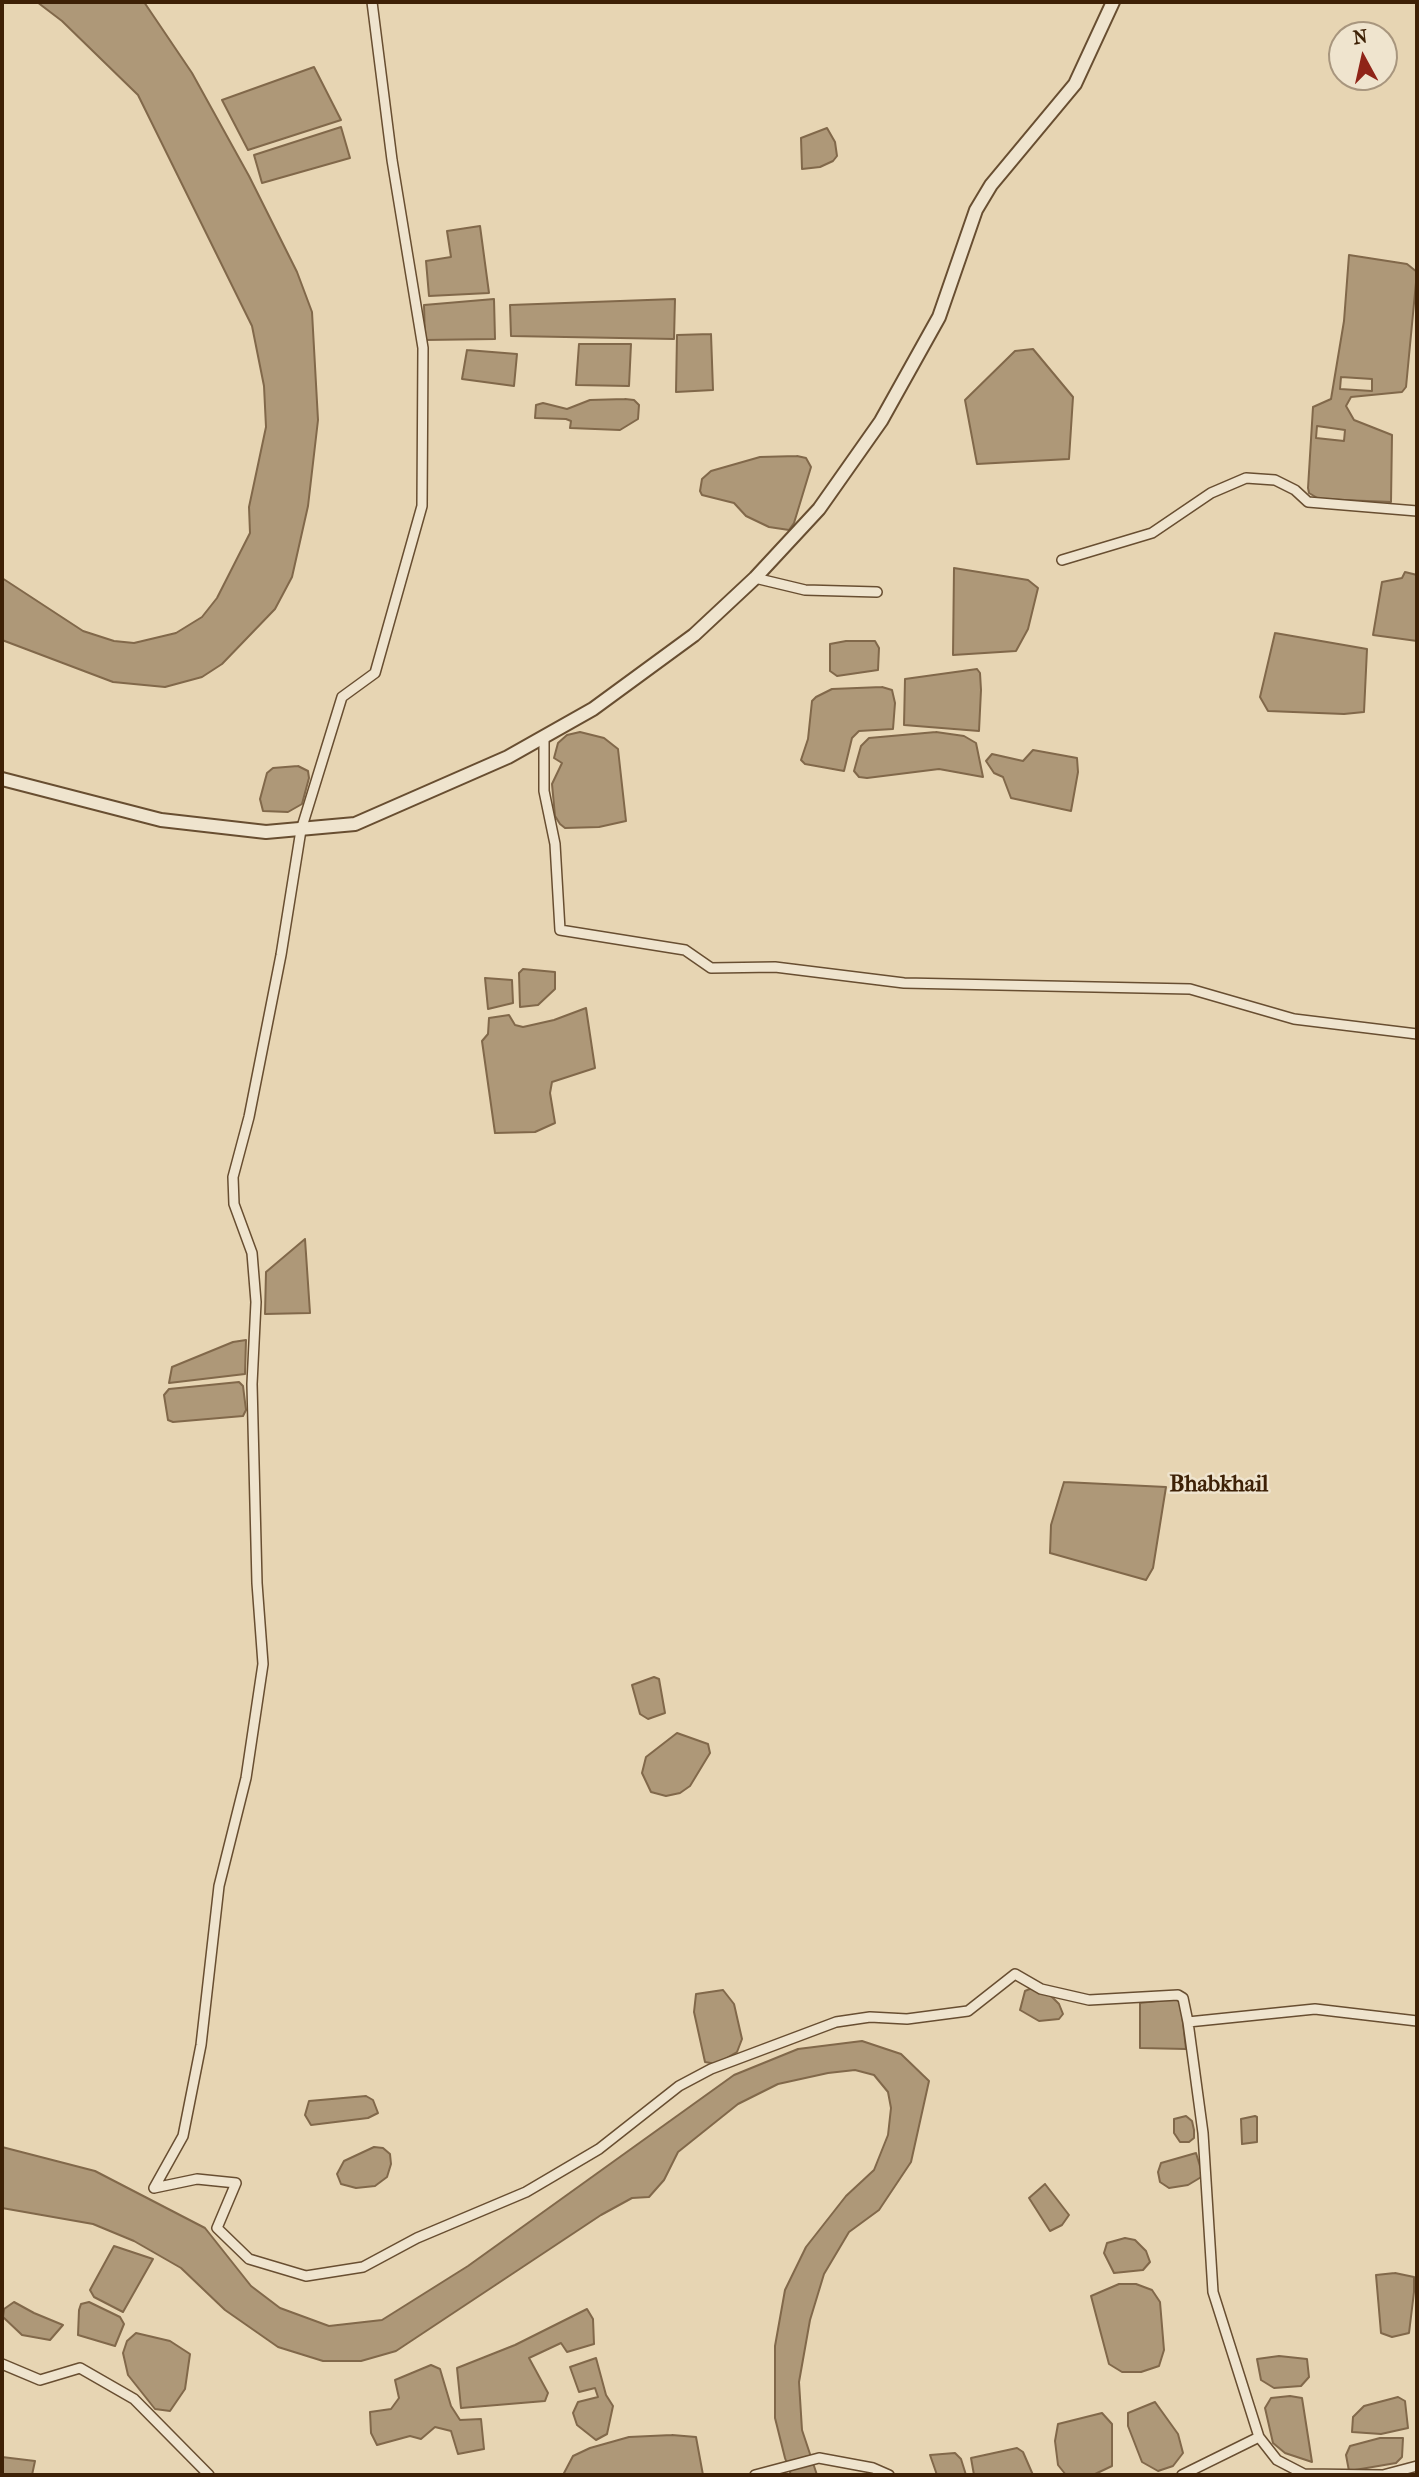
<!DOCTYPE html>
<html>
<head>
<meta charset="utf-8">
<style>
  body { margin:0 }
  #map { position:relative; width:1419px; height:2477px; overflow:hidden; background:#e7d5b3; font-family:"IM FELL French Canon",serif }
  canvas { display:block }
  .frame { position:absolute; inset:0; border:4px solid #3e2106; pointer-events:none }
  .north { position:absolute; left:1328px; top:21px; width:70px; height:70px; box-sizing:border-box; background:#efe4ce; border:2px solid #a8967e; border-radius:50%; rotate:352deg; font-size:19px; font-weight:700; line-height:28px; text-align:center; color:#3e2106 }
  .north::after { content:''; display:block; margin:auto; width:24px; height:32px; background:#8f2418; clip-path:polygon(50% 0,100% 100%,50% 72%,0 100%) }
</style>
</head>
<body>
<div id="map">
<canvas width="1419" height="2477"></canvas>
<div class="frame"></div>
<div class="north">N</div>
</div>
<script>
const ctx = document.querySelector('canvas').getContext('2d');
ctx.lineJoin = 'round';
function paint(path, color) { ctx.fillStyle = color; ctx.fill(path, 'evenodd'); }
const poly = rows => new Path2D(rows.map(r => 'M' + r).join(''));
function strokePath(path, color, width, dash) { ctx.strokeStyle = color; ctx.lineWidth = width; ctx.lineCap = dash ? 'butt' : 'round'; ctx.setLineDash(dash || []); ctx.stroke(path); }
function label(font, color, halo, rows, align = 'center') {
  ctx.font = font + ' "IM FELL French Canon",serif'; ctx.lineWidth = 5; ctx.setLineDash([]); ctx.textBaseline = 'middle'; ctx.strokeStyle = halo; ctx.fillStyle = color; for (const [text, x, y, turn = 0] of rows) {
    ctx.save(); ctx.translate(x, y); ctx.rotate((+turn || 0) * Math.PI / 180); ctx.textAlign = isNaN(turn) ? turn : align; if (halo) ctx.strokeText(text, 0, 0); ctx.fillText(text, 0, 0); ctx.restore();
  }
}
const water = poly([
  [37,2,144,2,192,73,249,176,297,272,312,312,318,420,308,506,292,577,275,609,222,664,202,677,165,687,113,682,2,640,2,578,83,631,114,641,134,643,176,633,202,617,217,598,250,533,249,507,266,427,264,386,252,326,138,95,62,21,37,2],
  [314,67,341,120,248,150,222,100,314,67],
  [341,127,350,158,262,183,254,155,341,127],
  [827,128,835,142,837,156,833,161,820,167,802,169,801,138,827,128],
  [480,226,489,293,429,296,426,261,451,257,447,231,480,226],
  [1349,255,1407,264,1417,272,1406,387,1402,392,1351,397,1346,406,1354,420,1392,435,1391,502,1319,499,1309,493,1308,488,1313,407,1331,399,1344,321,1349,255],
  [1341,377,1372,379,1372,391,1340,389,1341,377],
  [1317,426,1345,430,1344,441,1316,438,1317,426],
  [494,299,495,339,425,340,424,305,494,299],
  [675,299,674,339,511,336,510,305,675,299],
  [711,334,713,390,676,392,677,335,711,334],
  [579,344,631,344,629,386,576,385,579,344],
  [1033,349,1073,397,1069,459,977,464,965,400,1015,351,1033,349],
  [467,350,517,354,514,386,462,379,467,350],
  [625,399,634,400,639,405,638,419,620,430,570,428,571,421,566,419,535,418,536,405,543,403,567,409,590,400,625,399],
  [797,456,806,458,811,467,794,523,789,530,769,527,746,516,734,503,702,495,700,491,702,479,711,471,760,457,797,456],
  [954,568,1028,580,1038,588,1028,629,1016,651,953,655,954,568],
  [1405,572,1417,575,1417,641,1373,635,1382,582,1402,578,1405,572],
  [1275,633,1367,649,1364,712,1344,714,1268,711,1260,697,1275,633],
  [846,641,875,641,879,648,878,670,837,676,830,671,830,644,846,641],
  [977,669,980,673,981,690,979,731,904,725,905,679,977,669],
  [882,687,892,690,895,703,893,729,859,731,852,738,844,771,805,764,801,760,808,739,812,701,816,697,832,689,882,687],
  [580,732,604,738,618,749,626,821,599,827,565,828,560,824,555,816,552,784,562,763,554,758,558,743,567,735,580,732],
  [936,732,964,736,976,743,983,777,939,769,867,778,859,777,854,771,861,746,869,738,936,732],
  [1033,750,1077,758,1078,772,1071,811,1011,798,1003,777,994,773,986,761,992,754,1023,761,1033,750],
  [298,766,308,771,309,778,302,804,288,812,263,811,260,799,267,773,273,768,298,766],
  [523,969,555,972,555,989,538,1005,520,1007,519,973,523,969],
  [485,978,512,980,513,1003,488,1009,485,978],
  [586,1008,595,1068,552,1082,550,1093,555,1123,535,1132,495,1133,482,1041,488,1034,489,1018,509,1015,515,1025,523,1027,554,1020,586,1008],
  [305,1239,310,1313,265,1314,266,1272,305,1239],
  [246,1340,245,1374,169,1383,172,1367,233,1342,246,1340],
  [239,1382,243,1386,246,1410,243,1416,173,1422,168,1420,164,1395,169,1389,239,1382],
  [1064,1482,1166,1487,1153,1568,1146,1580,1050,1553,1051,1525,1064,1482],
  [654,1677,659,1679,665,1713,648,1719,640,1714,632,1685,654,1677],
  [677,1733,708,1744,710,1753,690,1786,680,1793,666,1796,651,1792,642,1773,646,1757,677,1733],
  [1032,1988,1050,1995,1059,2004,1063,2014,1059,2019,1039,2021,1020,2010,1025,1991,1032,1988],
  [723,1990,734,2004,742,2039,737,2052,716,2064,705,2062,694,2012,696,1994,723,1990],
  [1180,1998,1186,2049,1140,2048,1140,2003,1180,1998],
  [862,2041,901,2054,929,2081,911,2162,879,2210,849,2232,824,2274,810,2320,799,2382,802,2430,817,2475,791,2475,785,2458,775,2418,775,2346,785,2290,806,2247,846,2196,874,2170,888,2135,891,2108,888,2092,874,2075,855,2070,828,2073,778,2084,738,2104,678,2152,664,2180,649,2197,632,2198,601,2215,396,2351,361,2361,323,2361,278,2347,225,2310,181,2268,134,2241,93,2224,2,2208,2,2147,95,2171,205,2228,251,2286,280,2308,329,2326,382,2320,468,2266,734,2075,798,2049,862,2041],
  [366,2096,373,2100,378,2113,368,2118,311,2125,305,2115,309,2101,366,2096],
  [1186,2116,1192,2121,1194,2130,1194,2138,1189,2142,1180,2142,1174,2133,1174,2119,1186,2116],
  [1255,2116,1257,2117,1257,2142,1242,2144,1241,2119,1255,2116],
  [374,2147,383,2148,390,2154,391,2164,387,2177,375,2186,356,2188,341,2184,337,2174,344,2161,374,2147],
  [1196,2153,1203,2176,1188,2185,1169,2188,1160,2182,1158,2172,1161,2163,1196,2153],
  [1045,2184,1069,2215,1062,2225,1050,2231,1029,2198,1045,2184],
  [1125,2238,1135,2240,1146,2251,1150,2262,1143,2270,1114,2273,1104,2253,1107,2243,1125,2238],
  [114,2246,153,2259,123,2312,94,2297,90,2290,114,2246],
  [1395,2273,1414,2277,1414,2292,1409,2333,1392,2337,1381,2333,1376,2275,1395,2273],
  [1119,2284,1136,2284,1152,2290,1160,2302,1164,2350,1159,2366,1141,2372,1122,2372,1109,2364,1091,2296,1119,2284],
  [14,2302,34,2313,63,2325,50,2340,22,2335,3,2317,4,2309,14,2302],
  [89,2302,120,2317,124,2324,115,2346,78,2335,79,2310,81,2304,89,2302],
  [587,2309,593,2319,594,2344,567,2352,561,2343,529,2358,548,2393,545,2401,461,2408,457,2368,515,2345,587,2309],
  [136,2333,170,2341,190,2354,185,2389,170,2411,155,2409,128,2375,123,2353,127,2341,136,2333],
  [1279,2356,1307,2359,1309,2377,1301,2386,1274,2388,1261,2380,1257,2359,1279,2356],
  [596,2358,606,2395,613,2406,607,2434,596,2440,577,2425,573,2413,578,2402,598,2397,595,2388,579,2392,570,2367,596,2358],
  [431,2365,440,2369,451,2406,460,2420,481,2419,484,2449,458,2454,451,2431,435,2427,421,2439,410,2436,377,2445,371,2433,370,2412,391,2409,399,2398,395,2380,431,2365],
  [1290,2396,1302,2398,1312,2462,1285,2453,1273,2443,1265,2408,1271,2398,1290,2396],
  [1398,2397,1405,2401,1408,2428,1381,2434,1352,2432,1353,2417,1364,2406,1398,2397],
  [1155,2402,1178,2434,1183,2453,1173,2466,1158,2471,1142,2462,1128,2426,1128,2413,1155,2402],
  [1102,2413,1112,2424,1112,2466,1093,2475,1066,2475,1058,2465,1055,2441,1058,2424,1102,2413],
  [672,2435,696,2437,703,2475,563,2475,573,2456,590,2448,629,2437,672,2435],
  [1380,2438,1403,2438,1402,2457,1396,2463,1349,2471,1346,2455,1350,2446,1380,2438],
  [1017,2448,1023,2452,1033,2475,974,2475,971,2458,1017,2448],
  [955,2453,961,2459,966,2475,937,2475,930,2455,955,2453],
  [2,2457,35,2461,32,2475,2,2475,2,2457]
]);
paint(water, '#ae9878');
strokePath(water, '#81684a', 2);
const minor = poly([
  [1062,560,1152,533,1211,493,1246,478,1275,480,1295,490,1308,502,1417,511],
  [755,578,805,590,877,592],
  [544,736,544,791,555,844,560,930,685,950,711,968,775,967,904,983,1190,989,1294,1019,1417,1034],
  [154,2188,183,2136,201,2045,219,1886,246,1778,263,1664,257,1583,252,1384,256,1302,252,1253,234,1204,233,1177,249,1117,281,955,301,830,342,697,375,673,422,506,423,348,392,160,372,2],
  [154,2188,197,2179,236,2183,217,2228,249,2259,306,2276,363,2267,417,2238,526,2192,599,2149,679,2086,711,2069,836,2022,870,2017,907,2019,968,2011,1015,1974,1041,1989,1089,2000,1178,1995,1183,1998,1188,2022],
  [2,2364,40,2380,80,2368,134,2399,209,2475],
  [1259,2437,1213,2292,1203,2133,1188,2022,1315,2009,1417,2021],
  [755,2475,819,2458,873,2468,889,2475],
  [1182,2475,1259,2437,1277,2460,1304,2474,1383,2475,1417,2466]
]);
const tertiary = poly([
  [2,779,161,820,266,832,355,824,508,757,593,709,694,635,755,578,819,509,881,421,939,317,976,210,991,185,1075,84,1113,2]
]);
strokePath(minor, '#684e31', 12);
strokePath(tertiary, '#684e31', 16);
strokePath(minor, '#efe4ce', 9);
strokePath(tertiary, '#efe4ce', 12);
label('bold 23px', '#3e2106', '#efe4ce', [
  ["Bhabkhail",1219,1485]
]);
</script>
</body>
</html>
